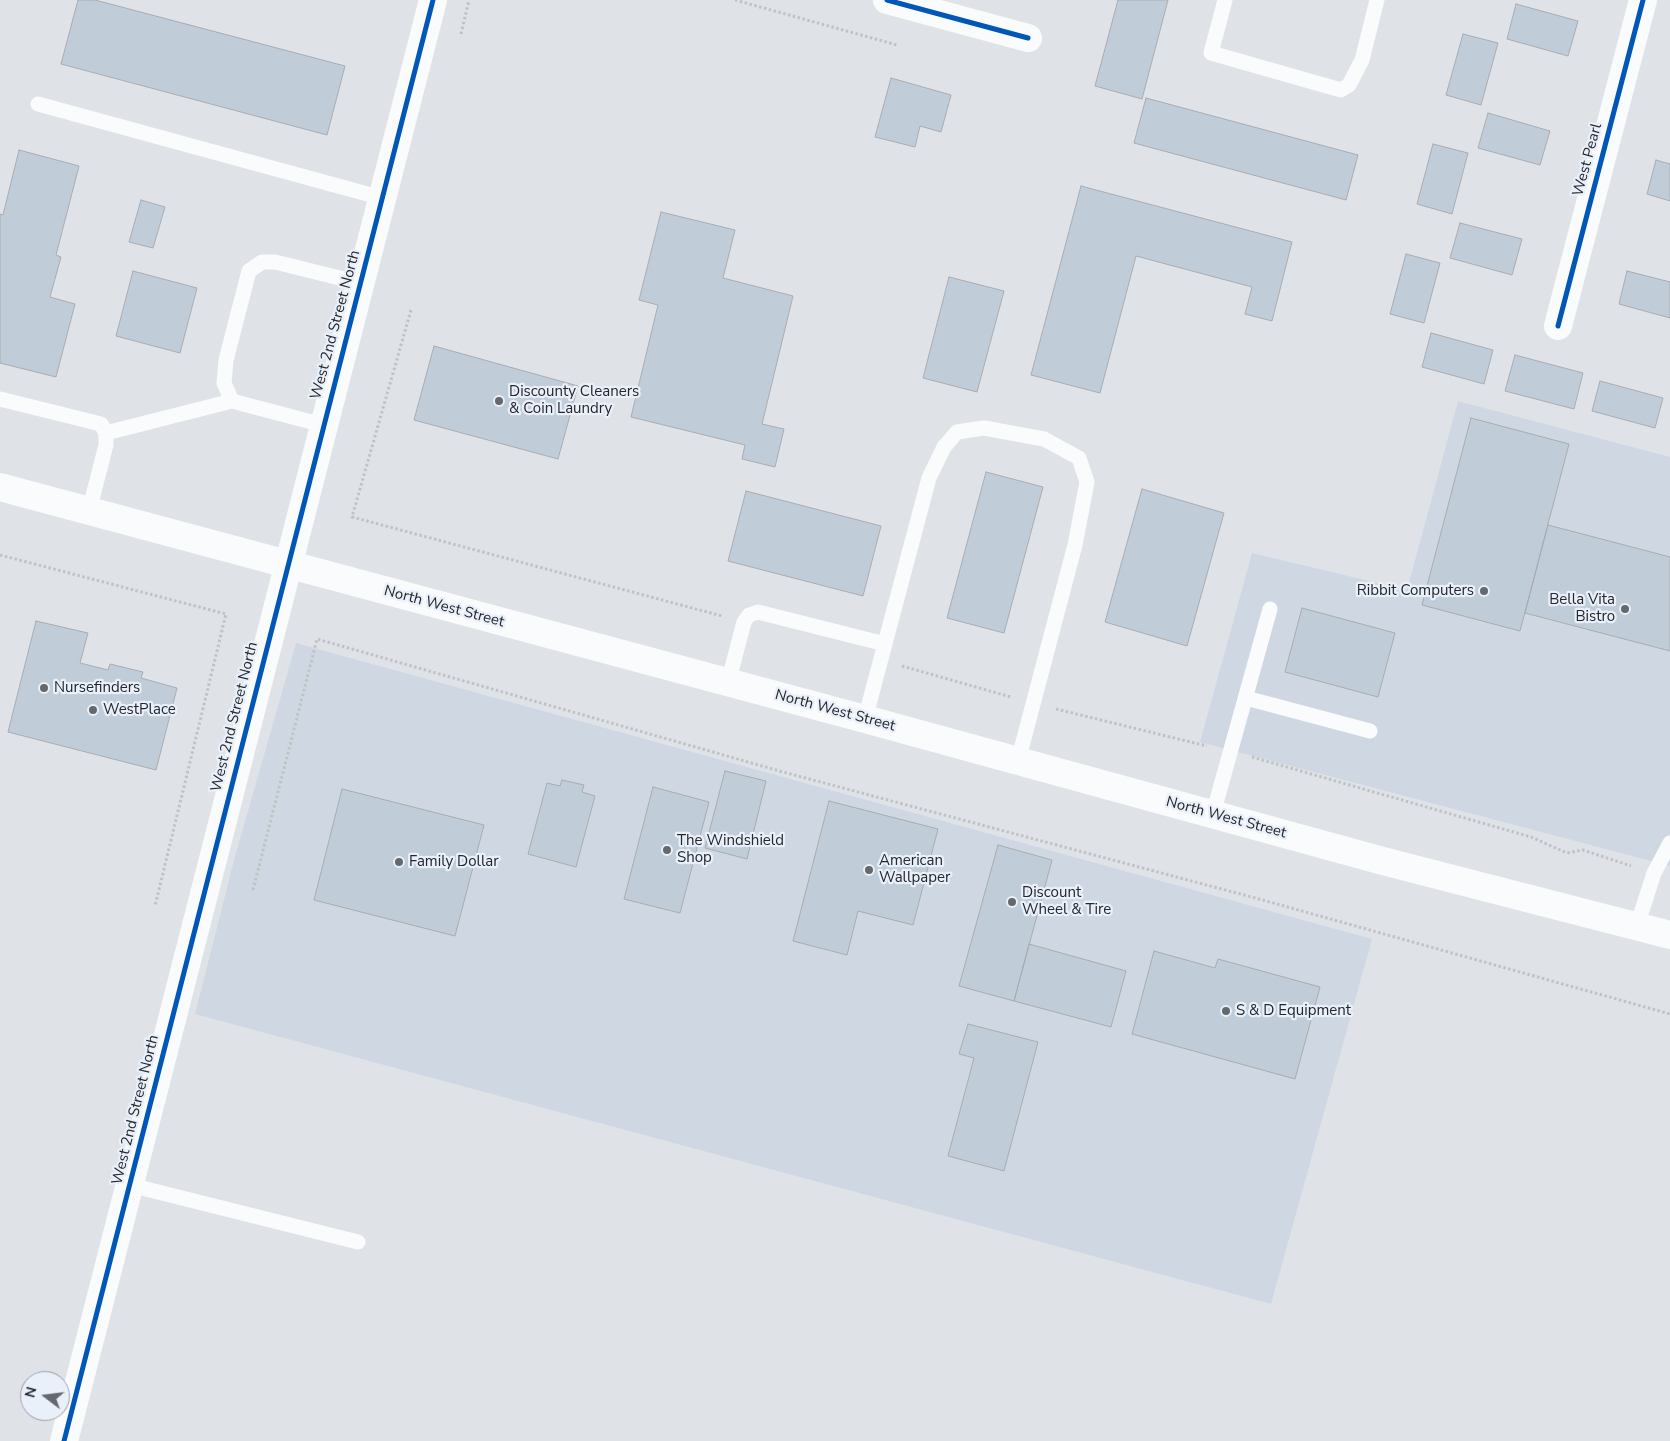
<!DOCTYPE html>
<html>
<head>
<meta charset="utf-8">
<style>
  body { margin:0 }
  #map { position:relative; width:1670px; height:1441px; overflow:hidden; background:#dfe3e8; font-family:"Nunito Sans",sans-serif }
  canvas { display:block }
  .north { position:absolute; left:20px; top:1371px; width:50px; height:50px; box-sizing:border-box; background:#e9f0fa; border:1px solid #9aa0a7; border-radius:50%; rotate:285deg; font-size:14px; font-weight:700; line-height:20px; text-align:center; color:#24272b }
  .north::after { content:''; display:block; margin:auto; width:18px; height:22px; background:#65696d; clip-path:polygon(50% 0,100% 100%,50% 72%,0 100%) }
</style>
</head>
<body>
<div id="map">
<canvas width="1670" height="1441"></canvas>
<div class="north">N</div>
</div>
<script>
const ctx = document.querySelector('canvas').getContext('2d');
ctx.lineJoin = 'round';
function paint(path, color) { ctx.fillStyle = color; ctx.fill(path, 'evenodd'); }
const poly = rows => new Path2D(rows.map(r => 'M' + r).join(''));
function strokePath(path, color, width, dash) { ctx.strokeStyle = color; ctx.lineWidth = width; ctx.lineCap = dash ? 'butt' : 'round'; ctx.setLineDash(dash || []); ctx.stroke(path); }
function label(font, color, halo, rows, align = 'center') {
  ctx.font = font + ' "Nunito Sans",sans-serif'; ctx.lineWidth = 4.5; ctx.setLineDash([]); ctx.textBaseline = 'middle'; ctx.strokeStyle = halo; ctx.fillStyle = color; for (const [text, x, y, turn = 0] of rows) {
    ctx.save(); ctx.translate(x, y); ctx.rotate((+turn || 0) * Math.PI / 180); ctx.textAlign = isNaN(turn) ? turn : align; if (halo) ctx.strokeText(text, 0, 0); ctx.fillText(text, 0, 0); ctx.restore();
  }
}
paint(poly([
  [1458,401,1670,457,1670,866,1200,742,1252,553,1407,590],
  [296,643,1372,939,1271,1304,195,1014,234,860]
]), '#cfd8e2');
const building = poly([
  [78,0,95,0,345,66,327,135,61,64,78,0],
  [1118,0,1168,0,1142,99,1095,86,1118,0],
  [1516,4,1578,21,1568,56,1507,39,1516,4],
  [1463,34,1498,43,1481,105,1446,95,1463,34],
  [891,78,951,95,941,132,920,126,915,147,875,137,891,78],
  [1146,98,1358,155,1346,200,1134,143,1146,98],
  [1488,113,1550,131,1540,165,1478,148,1488,113],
  [1433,144,1468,153,1452,214,1417,204,1433,144],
  [19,150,79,166,56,255,61,257,50,297,75,304,56,377,0,363,0,214,3,215,19,150],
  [1656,160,1670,164,1670,201,1647,194,1656,160],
  [1081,186,1292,242,1272,321,1245,314,1252,287,1136,256,1100,393,1031,375,1081,186],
  [141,200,165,207,153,248,129,242,141,200],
  [661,212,735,230,723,278,793,296,762,424,784,429,775,467,742,459,745,445,631,417,658,305,639,300,661,212],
  [1460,223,1522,239,1512,275,1450,258,1460,223],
  [1406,254,1440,263,1424,323,1390,314,1406,254],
  [133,271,197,288,180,353,116,336,133,271],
  [1627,271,1670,282,1670,318,1619,304,1627,271],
  [949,277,1004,291,977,392,923,378,949,277],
  [1431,333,1493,350,1484,384,1422,367,1431,333],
  [434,346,578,386,558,459,414,420,434,346],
  [1515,355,1583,373,1574,409,1505,391,1515,355],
  [1600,381,1663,398,1655,428,1592,411,1600,381],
  [1471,418,1569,444,1520,631,1422,605,1471,418],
  [986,472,1043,487,1004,633,947,618,986,472],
  [1142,489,1224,513,1187,646,1105,622,1142,489],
  [746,491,881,526,863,596,728,561,746,491],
  [1548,525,1670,557,1670,651,1525,613,1548,525],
  [1302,608,1395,633,1378,697,1285,672,1302,608],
  [36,621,88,633,80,663,108,670,110,664,143,672,141,678,177,688,156,770,8,732,36,621],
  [725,771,766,781,747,859,705,848,725,771],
  [562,780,584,785,582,792,595,796,576,867,528,854,547,783,560,786,562,780],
  [653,787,709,802,680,913,624,899,653,787],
  [342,789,484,825,455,936,314,900,342,789],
  [829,801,938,829,913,925,858,911,847,955,793,941,829,801],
  [998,845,1052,860,1014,1001,959,986,998,845],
  [1029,944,1126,971,1111,1027,1014,1001,1029,944],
  [1154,951,1215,968,1218,959,1320,987,1295,1079,1132,1034,1154,951],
  [968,1024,1038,1042,1004,1171,948,1156,974,1058,959,1054,968,1024]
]);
paint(building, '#c1ccd9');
strokePath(building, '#a9acb0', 1);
strokePath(poly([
  [735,0,897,45],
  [461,34,469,0],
  [411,310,352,517,722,616],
  [0,555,226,614,155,906],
  [902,666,1011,697],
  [1056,709,1207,746],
  [1252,757,1531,837,1567,853,1583,850,1631,866],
  [253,890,317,639,783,772,1259,899,1670,1014]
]), '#c1c2c4', 3, [2.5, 2.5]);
strokePath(poly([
  [1225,0,1211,53,1341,90,1349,85,1362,60,1377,0],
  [38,104,382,198],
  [0,399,101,424,106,433,106,445,89,511],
  [323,425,232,401,224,383,226,360,249,271,262,262,275,262,360,283],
  [106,433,232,401],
  [728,683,744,622,749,615,758,612,885,644],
  [1246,698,1370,731],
  [865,719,929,478,944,447,957,432,984,428,1044,439,1079,458,1087,482,1075,545,1018,761],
  [1213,814,1270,609],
  [1637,926,1654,873,1670,843],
  [130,1185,358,1242]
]), '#fafbfc', 15);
strokePath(poly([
  [887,0,1028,38],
  [1558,326,1643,0]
]), '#fafbfc', 28);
strokePath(poly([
  [64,1441,433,0]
]), '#fafbfc', 28);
strokePath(poly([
  [0,487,865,719,1383,861,1670,935]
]), '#fafbfc', 28);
strokePath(poly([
  [887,0,1028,38],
  [1558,326,1643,0],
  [64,1441,433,0]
]), '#0057b8', 5);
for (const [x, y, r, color] of [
  [499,401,5,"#65696d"],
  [1484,591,5,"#65696d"],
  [1625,609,5,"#65696d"],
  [44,688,5,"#65696d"],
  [93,710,5,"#65696d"],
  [667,850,5,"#65696d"],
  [399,862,5,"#65696d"],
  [869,870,5,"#65696d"],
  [1012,902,5,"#65696d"],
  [1226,1011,5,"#65696d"]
]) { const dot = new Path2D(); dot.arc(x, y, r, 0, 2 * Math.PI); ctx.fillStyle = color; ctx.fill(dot); strokePath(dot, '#e9f0fa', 2); }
label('15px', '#24272b', '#e9f0fa', [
  ["West Pearl",1588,160,-75],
  ["West 2nd Street North",336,325,-75],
  ["North West Street",444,607,15],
  ["North West Street",835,711,15],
  ["West 2nd Street North",235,717,-76],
  ["North West Street",1226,818,15],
  ["West 2nd Street North",136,1110,-76]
]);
label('15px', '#24272b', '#e9f0fa', [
  ["Discounty Cleaners",509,392],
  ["& Coin Laundry",509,409],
  ["Ribbit Computers",1474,591,"right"],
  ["Bella Vita",1615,600,"right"],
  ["Bistro",1615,617,"right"],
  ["Nursefinders",54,688],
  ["WestPlace",103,710],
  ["The Windshield",677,841],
  ["Shop",677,858],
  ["American",879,861],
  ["Wallpaper",879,878],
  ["Family Dollar",409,862],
  ["Discount",1022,893],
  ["Wheel & Tire",1022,910],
  ["S & D Equipment",1236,1011]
], 'left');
</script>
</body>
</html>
